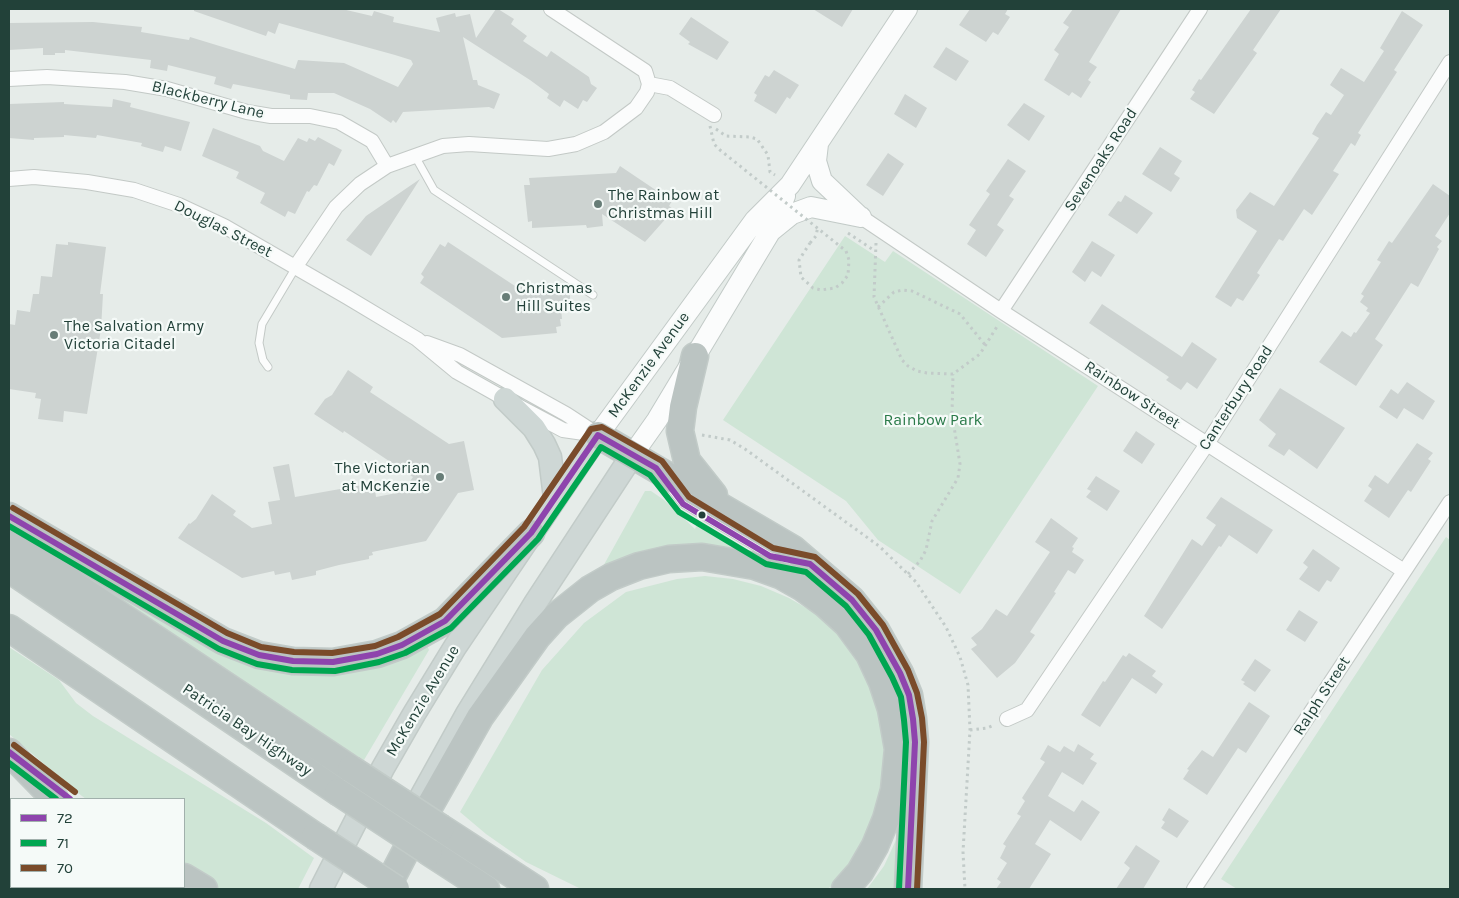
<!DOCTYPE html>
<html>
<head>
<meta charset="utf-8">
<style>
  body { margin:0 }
  #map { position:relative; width:1459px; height:898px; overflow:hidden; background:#e6ece9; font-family:Karla,sans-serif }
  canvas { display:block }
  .frame { position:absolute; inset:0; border:10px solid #224139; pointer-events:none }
  .legend { position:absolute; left:10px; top:798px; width:175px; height:90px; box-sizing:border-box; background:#f5faf8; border:1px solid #a1b0ac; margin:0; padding:6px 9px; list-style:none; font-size:15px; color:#224139 }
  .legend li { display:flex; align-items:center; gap:10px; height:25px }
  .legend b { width:25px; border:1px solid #a1b0ac }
</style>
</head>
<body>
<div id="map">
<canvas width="1459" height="898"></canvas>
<div class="frame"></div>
<ul class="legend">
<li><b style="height:6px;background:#8e44ad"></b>72</li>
<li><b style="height:6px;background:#00a651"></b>71</li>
<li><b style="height:6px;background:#7a4b2a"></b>70</li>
</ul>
</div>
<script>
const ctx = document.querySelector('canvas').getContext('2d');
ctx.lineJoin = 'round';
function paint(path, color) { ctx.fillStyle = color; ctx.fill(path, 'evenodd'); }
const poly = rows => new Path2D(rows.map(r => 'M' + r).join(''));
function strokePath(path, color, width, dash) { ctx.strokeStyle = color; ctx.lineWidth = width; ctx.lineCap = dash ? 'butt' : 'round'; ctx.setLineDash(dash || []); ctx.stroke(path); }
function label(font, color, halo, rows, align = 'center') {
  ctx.font = font + ' Karla,sans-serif'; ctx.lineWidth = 4.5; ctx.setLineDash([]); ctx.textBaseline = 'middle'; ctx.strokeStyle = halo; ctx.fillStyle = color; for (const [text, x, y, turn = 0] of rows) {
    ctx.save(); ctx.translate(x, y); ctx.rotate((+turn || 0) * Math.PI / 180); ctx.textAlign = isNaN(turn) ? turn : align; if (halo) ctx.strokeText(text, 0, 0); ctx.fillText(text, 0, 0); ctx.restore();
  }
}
paint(poly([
  [845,236,885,262,893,251,1098,386,960,594,878,540,846,501,723,420],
  [645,491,651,491,664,500,695,529,697,524,737,548,734,551,601,570],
  [1446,537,1450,540,1450,889,1237,889,1221,879],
  [705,576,733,579,761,586,789,598,815,613,837,632,869,674,890,749,872,838,835,884,827,889,581,889,526,862,486,834,460,812,542,670,584,623,626,592,677,579],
  [101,583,235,658,427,645,429,650,364,760,325,737,99,586],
  [9,647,59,680,76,703,93,716,266,823,314,858,298,889,218,889,184,868,184,799,86,799,78,793,9,734],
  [908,793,902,889,867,889,884,866,896,840]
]), '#cfe5d6');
paint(poly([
  [194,9,342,9,372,16,374,11,394,17,393,22,440,32,436,18,455,13,456,17,470,14,476,38,496,9,498,9,514,19,511,24,527,36,523,41,547,57,551,51,589,77,591,84,597,88,587,102,583,100,578,109,564,100,560,107,547,98,549,94,530,80,463,37,473,80,477,80,478,85,500,94,494,109,489,107,403,112,396,123,393,120,391,123,370,109,334,93,308,93,307,100,290,99,290,95,233,84,231,89,214,84,216,77,168,65,167,71,150,68,151,60,65,50,65,53,55,53,55,55,43,55,43,48,9,50,9,23,93,22,142,27,141,32,189,40,190,37,295,69,298,60,344,63,398,87,413,64,411,60,395,55,279,23,275,34,268,31,266,36,194,11],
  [813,9,853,9,842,27],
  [970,9,1008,9,1005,14,1010,17,998,35,993,32,986,42,959,25],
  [1073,9,1121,9,1089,62,1097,67,1088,80,1091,82,1081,98,1072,92,1069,96,1044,80,1059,54,1054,50,1069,27,1063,23],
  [1251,9,1281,9,1253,50,1257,53,1214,114,1190,99,1195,92,1192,90,1199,79,1201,80],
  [1402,11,1423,25,1394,70,1397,72,1358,133,1361,135,1355,146,1351,143,1333,171,1339,174,1312,215,1304,209,1283,241,1279,239,1257,273,1260,275,1243,301,1237,298,1231,307,1215,297,1257,231,1237,218,1236,210,1250,192,1274,206,1319,138,1312,134,1317,125,1326,112,1331,115,1344,95,1330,85,1341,68,1364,82,1384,51,1380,48],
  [691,17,729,42,717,60,688,44,690,42,679,34],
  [946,47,969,61,956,81,933,67],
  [774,70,799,85,790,99,787,97,776,114,754,101,757,95,754,93,765,75,769,77],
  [905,94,927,108,916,128,894,114],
  [113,99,131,103,130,107,190,122,181,151,165,146,163,152,141,146,142,143,97,135,96,138,64,135,64,137,34,138,34,140,9,138,9,104,64,102,64,104,112,107],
  [1024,103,1045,116,1029,141,1007,125],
  [213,128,260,146,263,151,284,161,298,138,307,142,309,138,315,141,318,137,342,150,334,166,329,163,317,186,314,185,309,192,307,191,295,214,288,211,285,217,260,203,265,193,236,178,239,172,202,156],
  [1160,147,1182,161,1174,174,1180,178,1171,192,1142,174],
  [888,153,904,164,883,196,866,185],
  [1008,159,1026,171,1009,196,1014,199,997,225,1004,230,986,257,967,244,976,230,969,225,990,194,986,191],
  [620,166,672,201,669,206,672,208,669,215,645,242,602,214,603,226,587,228,586,225,532,228,532,221,528,222,524,185,530,185,529,178,616,173],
  [420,179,371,256,346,240,366,216],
  [1433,184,1450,196,1450,213,1435,236,1442,241,1437,247,1439,249,1418,287,1411,283,1375,339,1383,345,1356,386,1319,362,1342,331,1351,337,1354,332,1356,333,1370,313,1366,311,1368,308,1360,302,1364,296,1361,294,1381,262,1377,260,1389,241,1392,243],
  [1125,195,1153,213,1137,234,1108,215,1118,201,1121,202],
  [1092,241,1115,255,1101,277,1092,271,1085,282,1072,272],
  [68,242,106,247,100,294,103,294,101,329,87,414,64,411,63,422,38,419,41,399,35,398,36,393,9,389,9,324,15,325,17,310,30,312,33,294,39,294,41,276,52,277,56,244,68,245],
  [448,242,515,286,562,285,563,289,569,288,571,306,561,307,562,319,560,319,561,326,556,327,557,333,502,338,420,283,424,277,421,274,440,244,445,247],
  [1102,304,1182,357,1192,342,1217,359,1197,389,1187,382,1181,390,1166,380,1169,377,1089,323],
  [348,370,373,387,370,392,449,444,464,441,474,490,458,493,426,541,372,552,373,555,369,556,369,559,339,565,316,571,316,575,292,580,290,572,275,575,274,571,242,578,178,538,189,523,190,524,196,519,212,494,236,511,233,515,252,528,272,524,268,502,280,500,273,467,289,464,295,497,374,483,376,497,402,492,413,477,344,431,343,433,314,414,325,399,332,395],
  [1407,382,1435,401,1423,420,1404,408,1397,419,1379,407,1391,389,1398,394],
  [1280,388,1345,428,1317,469,1289,449,1284,456,1268,446,1276,434,1259,420],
  [1136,431,1155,444,1142,464,1123,451],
  [1417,443,1433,453,1428,459,1431,461,1411,492,1408,490,1389,518,1364,501,1372,489,1368,486,1375,475,1388,484],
  [1096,476,1120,491,1107,511,1086,497,1091,491,1087,489],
  [1221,497,1273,530,1257,554,1229,535,1221,547,1219,546,1162,629,1144,616,1192,539,1202,546,1216,525,1206,518],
  [1051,518,1078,538,1072,547,1074,548,1072,552,1084,560,1075,574,1068,570,1054,592,1056,593,1030,632,1035,635,1015,663,997,678,971,649,977,645,971,638,982,629,996,609,1007,616,1050,552,1035,542],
  [1313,549,1340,568,1331,582,1327,580,1319,592,1299,579,1308,567,1303,563],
  [1299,610,1318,622,1305,642,1286,630],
  [1129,653,1156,671,1152,676,1163,684,1156,694,1132,678,1100,727,1081,715,1103,681,1105,682,1123,655,1126,657],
  [1255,659,1271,670,1255,692,1243,684,1245,682,1241,680],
  [1249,702,1270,716,1246,753,1238,748,1207,795,1183,779,1189,770,1187,769,1202,750,1213,757],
  [1078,744,1094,754,1090,759,1097,763,1083,785,1062,772,1048,796,1074,812,1082,800,1100,812,1081,841,1050,820,1035,844,1051,854,1029,889,996,889,1001,882,997,879,1007,863,1000,858,1006,846,1003,844,1021,816,1017,814,1025,801,1022,798,1045,762,1040,759,1048,745,1060,752,1064,746,1074,752],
  [1169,808,1189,821,1177,838,1161,828,1165,822,1162,820],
  [1136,845,1160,861,1143,889,1116,889,1130,868,1124,863]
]), '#cdd3d1');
const service = poly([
  [415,156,434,190,593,295],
  [268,367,263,360,259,343,262,324,296,267],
  [672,490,683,504,770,556,792,560]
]);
const minor = poly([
  [9,79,47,77,125,82,167,89,247,112,271,116,310,116,339,122,372,141,387,166],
  [649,84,670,88,714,115],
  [9,179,34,177,87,182,134,190,179,205,224,226,347,297,417,339,457,372,505,399,563,430,598,435],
  [861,217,1001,311,1404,571],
  [296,266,336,207,360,184,387,166,443,146,469,144,548,149,576,144,604,132,636,108,647,92,649,84,645,71,551,9],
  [1001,311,1200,9],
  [427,343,460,355,566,414,595,433],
  [1007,719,1027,710,1207,444,1450,62],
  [1194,889,1450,502]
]);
const secondary = poly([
  [818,144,816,161,822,181,860,217],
  [771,231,792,214,811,207,861,217],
  [598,435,755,220,790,185,907,9],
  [633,454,657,420,770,232,785,196]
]);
const primary = poly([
  [505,399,534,428,544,444,550,457,555,498],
  [411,815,467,714,536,602,633,454],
  [321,889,383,768,414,714,455,647,598,435]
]);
const motorway = poly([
  [695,356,683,407,680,431,687,461,714,495],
  [598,435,793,549,852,600,876,630,900,673,909,695,913,719,915,742,908,889],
  [9,516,223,641,259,655,293,661,333,662,377,654,402,645,445,621,531,533],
  [9,541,351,769],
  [9,569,338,792],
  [9,628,315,836],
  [9,752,55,799],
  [441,828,535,889],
  [429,852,486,889],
  [184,877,204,889],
  [386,889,425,814,480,717,537,637,556,616,590,589,611,577,639,566,669,559,702,557,755,566,780,575,803,588,825,604,847,624,869,654,882,682,891,709,898,749,894,790,886,819,875,846,860,872,845,889]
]);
strokePath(service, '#c3c9c6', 9);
strokePath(minor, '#c3c9c6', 16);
strokePath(secondary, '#c2cac7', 22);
strokePath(primary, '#c2cbc8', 25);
strokePath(motorway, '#c2cbc8', 29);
strokePath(poly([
  [716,129,726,136,750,137,757,139,768,155,770,172,775,175],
  [848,233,875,251],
  [810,243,816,236,818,226],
  [876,243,874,297,902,360,908,366,917,371,927,373,953,374,980,354,998,325],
  [878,307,894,292,903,290,912,291,960,314,986,346],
  [702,435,730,440,745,449,879,546,916,582,946,627,960,657,968,685,970,730,963,852,965,889],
  [908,574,920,561,926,550,932,521,958,478,960,464,952,414,953,374],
  [970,730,987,728,994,725]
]), '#c2cbc9', 3, [2.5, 4]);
strokePath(service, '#fbfcfc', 7);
strokePath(minor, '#fbfcfc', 14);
strokePath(secondary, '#fbfcfc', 20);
strokePath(primary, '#ced7d5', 22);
strokePath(motorway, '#bbc4c2', 26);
const motorwayBridge = poly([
  [351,769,441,828],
  [338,792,429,852],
  [315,836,396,889]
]);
strokePath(motorwayBridge, '#c2cbc8', 29, []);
strokePath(poly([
  [710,126,714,144,720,150,846,251,849,260,848,275,842,283,835,288,821,290,813,288,801,277,799,260,810,243]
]), '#c2cbc9', 3, [2.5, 4]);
strokePath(motorwayBridge, '#bbc4c2', 26);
strokePath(poly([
  [9,516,223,641,259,655,293,661,333,662,377,654,402,645,445,621,531,533,598,435,656,468,683,504,770,556,810,564,852,600,876,630,900,673,909,695,913,719,915,742,908,889],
  [9,752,70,799]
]), '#8e44ad', 6);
strokePath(poly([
  [9,526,219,649,257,664,292,670,335,671,379,662,405,653,451,628,538,539,601,447,650,475,679,512,766,564,806,572,846,606,869,635,892,677,901,697,904,720,906,742,899,889],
  [9,763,56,799]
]), '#00a651', 6);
strokePath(poly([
  [13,508,227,633,261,647,294,652,332,653,375,646,398,637,440,614,524,527,591,429,602,427,662,461,689,497,773,548,815,557,858,594,883,625,908,670,917,693,922,718,924,742,917,889],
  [14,745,75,792]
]), '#7a4b2a', 6);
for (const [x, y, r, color] of [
  [598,204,5,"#677d77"],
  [506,297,5,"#677d77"],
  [54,335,5,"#677d77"],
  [440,477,5,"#677d77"],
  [702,515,4.5,"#224139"]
]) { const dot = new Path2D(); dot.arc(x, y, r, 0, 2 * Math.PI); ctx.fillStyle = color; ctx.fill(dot); strokePath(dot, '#f5faf8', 2); }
label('16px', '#224139', '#f5faf8', [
  ["Blackberry Lane",208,100,14],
  ["Sevenoaks Road",1101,160,-57],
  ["Douglas Street",223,229,27],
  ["McKenzie Avenue",649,365,-54],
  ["Rainbow Street",1132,395,33],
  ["Canterbury Road",1236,398,-57],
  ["Ralph Street",1322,696,-57],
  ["McKenzie Avenue",423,701,-59],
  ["Patricia Bay Highway",247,730,34]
]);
label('16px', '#224139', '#f5faf8', [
  ["The Rainbow at",608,195],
  ["Christmas Hill",608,213],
  ["Christmas",516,288],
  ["Hill Suites",516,306],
  ["The Salvation Army",64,326],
  ["Victoria Citadel",64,344],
  ["The Victorian",430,468,"right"],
  ["at McKenzie",430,486,"right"]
], 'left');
label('16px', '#2a7a49', '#f5faf8', [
  ["Rainbow Park",933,420]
]);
</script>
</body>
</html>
